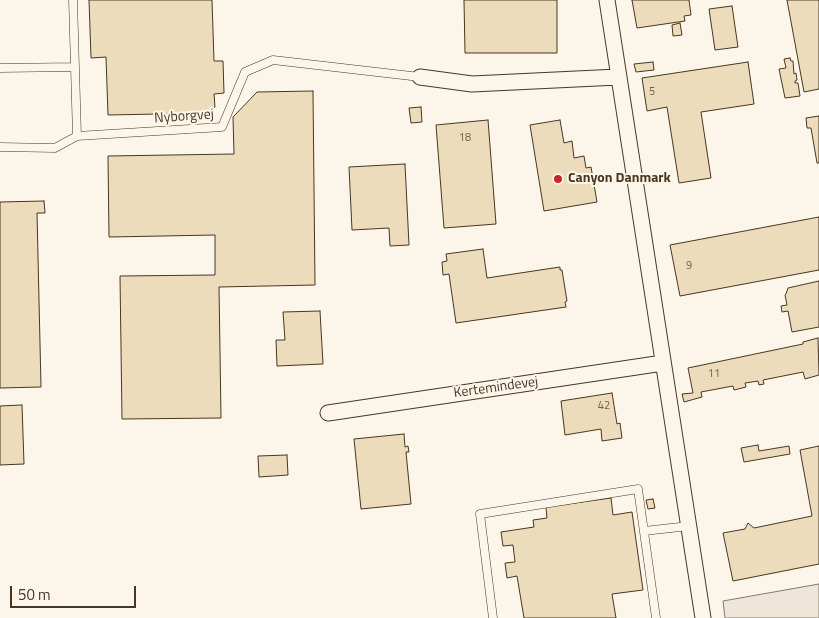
<!DOCTYPE html>
<html>
<head>
<meta charset="utf-8">
<style>
  body { margin:0 }
  #map { position:relative; width:819px; height:618px; overflow:hidden; background:#fbf6e9; font-family:"Titillium Web",sans-serif }
  canvas { display:block }
  .scale { position:absolute; left:10px; top:586px; width:126px; height:22px; box-sizing:border-box; border:2px solid #4a3520; border-top:0; padding-left:6px; font-size:15px; line-height:18px; white-space:nowrap; color:#4a3520; -webkit-text-stroke:4px #fbf6e9; paint-order:stroke }
</style>
</head>
<body>
<div id="map">
<canvas width="819" height="618"></canvas>
<div class="scale">50 m</div>
</div>
<script>
const ctx = document.querySelector('canvas').getContext('2d');
ctx.lineJoin = 'round';
function paint(path, color) { ctx.fillStyle = color; ctx.fill(path, 'evenodd'); }
const poly = rows => new Path2D(rows.map(r => 'M' + r).join(''));
function strokePath(path, color, width, dash) { ctx.strokeStyle = color; ctx.lineWidth = width; ctx.lineCap = dash ? 'butt' : 'round'; ctx.setLineDash(dash || []); ctx.stroke(path); }
function label(font, color, halo, rows, align = 'center') {
  ctx.font = font + ' "Titillium Web",sans-serif'; ctx.lineWidth = 4; ctx.setLineDash([]); ctx.textBaseline = 'middle'; ctx.strokeStyle = halo; ctx.fillStyle = color; for (const [text, x, y, turn = 0] of rows) {
    ctx.save(); ctx.translate(x, y); ctx.rotate((+turn || 0) * Math.PI / 180); ctx.textAlign = isNaN(turn) ? turn : align; if (halo) ctx.strokeText(text, 0, 0); ctx.fillText(text, 0, 0); ctx.restore();
  }
}
const green = poly([
  [819,584,819,618,725,618,723,601,819,584]
]);
paint(green, '#ede6d9');
strokePath(green, '#887966', 1);
const building = poly([
  [89,0,212,0,214,61,223,61,224,93,214,94,215,107,209,113,108,115,106,57,91,58,89,0],
  [464,0,557,0,557,53,465,53,464,0],
  [632,0,689,0,691,15,684,16,685,21,637,28,632,0],
  [787,0,819,0,819,89,804,92,787,0],
  [732,6,738,47,715,50,709,9,732,6],
  [680,23,682,35,673,36,672,25,680,23],
  [790,58,791,61,793,61,794,74,796,73,797,80,795,81,795,83,798,83,800,96,785,98,779,69,786,68,784,59,790,58],
  [653,62,654,70,636,72,634,64,653,62],
  [748,62,754,104,701,112,711,178,679,183,667,107,647,111,642,78,748,62],
  [313,91,315,285,219,287,221,418,122,419,120,276,215,275,215,235,109,237,108,156,234,154,233,117,257,92,313,91],
  [421,107,422,122,411,123,409,108,421,107],
  [819,116,819,163,817,163,811,128,807,128,806,118,819,116],
  [488,120,496,224,444,228,436,125,488,120],
  [560,120,564,143,572,141,574,158,584,156,586,168,591,167,597,202,544,211,530,125,560,120],
  [405,164,409,245,390,246,389,228,352,230,349,167,405,164],
  [44,201,45,213,37,213,41,387,0,388,0,202,44,201],
  [819,217,819,270,680,296,670,245,819,217],
  [483,249,487,278,560,267,560,270,562,270,567,301,565,302,566,307,456,323,449,274,443,275,442,262,447,261,446,254,483,249],
  [819,281,819,327,792,332,788,311,782,312,781,306,787,305,785,295,786,294,788,288,819,281],
  [320,311,323,364,277,366,276,340,285,340,283,312,320,311],
  [818,338,819,375,805,379,803,372,763,380,764,384,759,385,758,381,745,383,746,387,734,390,733,386,701,392,702,397,684,402,682,394,693,393,688,368,803,344,803,342,818,338],
  [612,393,617,424,620,423,622,438,602,441,601,429,565,435,561,401,612,393],
  [22,405,24,464,0,465,0,406,22,405],
  [404,434,405,447,408,446,409,452,406,452,411,504,361,509,354,439,404,434],
  [758,445,759,451,789,446,790,454,744,462,741,448,758,445],
  [819,446,819,564,733,581,723,533,745,529,748,523,754,528,812,516,800,450,819,446],
  [287,455,288,475,259,477,258,456,287,455],
  [611,498,613,515,632,512,643,590,612,594,616,618,524,618,517,576,507,578,505,563,515,562,513,545,503,546,501,532,534,527,533,520,547,518,546,507,611,498],
  [653,499,655,508,648,509,646,500,653,499]
]);
paint(building, '#ecdcbc');
strokePath(building, '#4a3520', 1);
const lane = poly([
  [73,0,77,136,222,127,245,72,273,60,420,77],
  [0,68,75,67],
  [0,147,55,148,77,136],
  [644,531,689,526],
  [493,618,480,514,638,489,656,618]
]);
const street = poly([
  [607,0,703,618],
  [420,77,472,84,618,77],
  [328,413,663,363]
]);
strokePath(lane, '#4a3520', 9);
strokePath(street, '#4a3520', 17);
strokePath(lane, '#fbf6e9', 8);
strokePath(street, '#fbf6e9', 15);
for (const [x, y, r, color] of [
  [558,179,5,"#c62828"]
]) { const dot = new Path2D(); dot.arc(x, y, r, 0, 2 * Math.PI); ctx.fillStyle = color; ctx.fill(dot); strokePath(dot, '#fbf6e9', 2); }
label('11px', '#725f47', null, [
  ["5",652,92],
  ["18",465,138],
  ["9",689,266],
  ["11",714,374],
  ["42",604,406]
]);
label('14px', '#4a3520', '#fbf6e9', [
  ["Nyborgvej",184,117,-4],
  ["Kertemindevej",496,388,-8]
]);
label('bold 14px', '#4a3520', '#fbf6e9', [
  ["Canyon Danmark",568,179]
], 'left');
</script>
</body>
</html>
